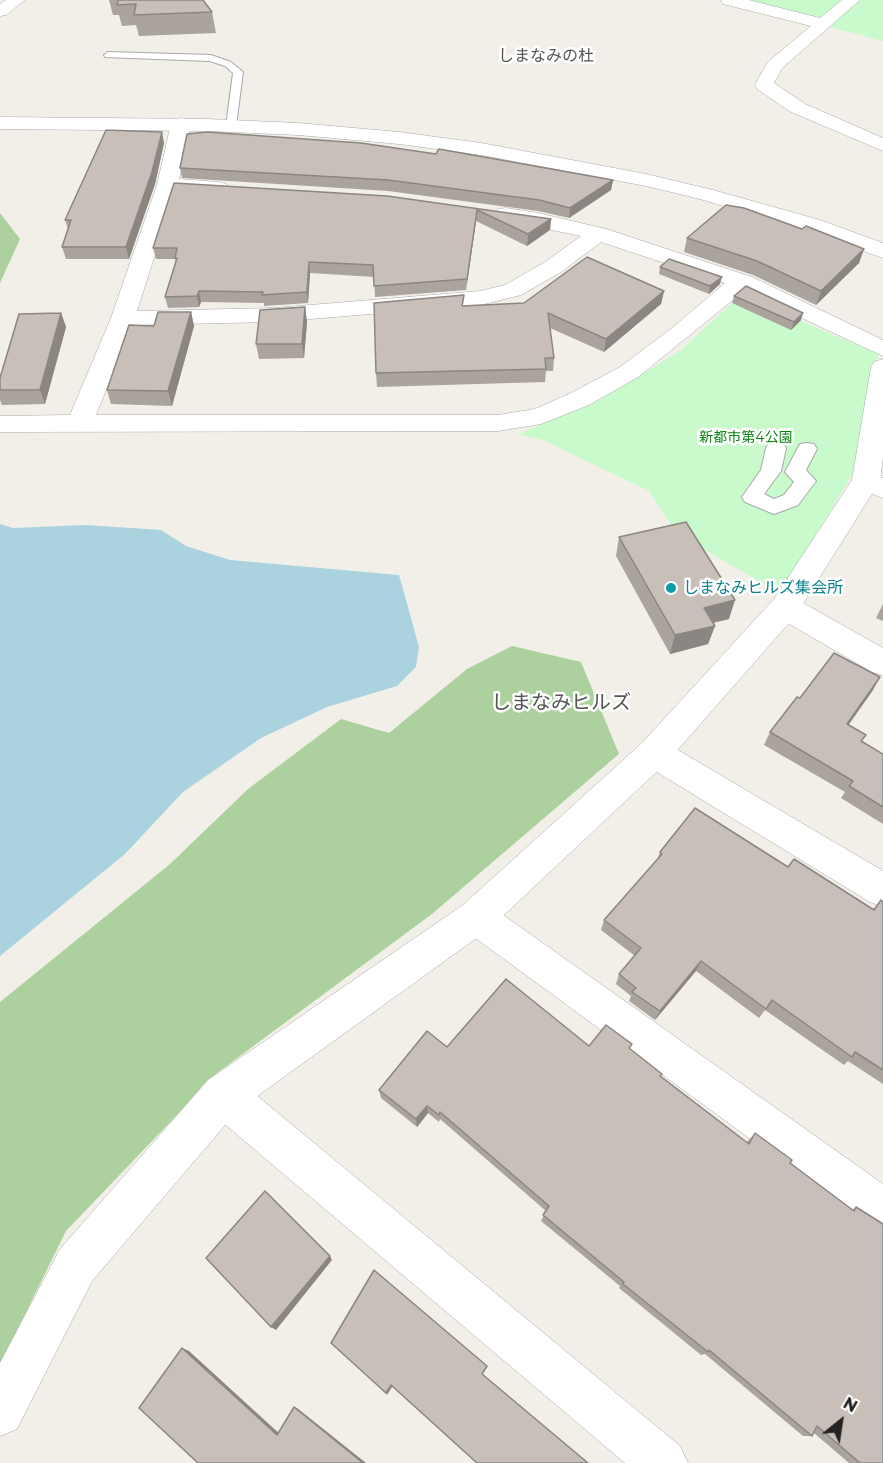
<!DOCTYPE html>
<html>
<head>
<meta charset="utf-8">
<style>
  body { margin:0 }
  #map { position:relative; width:883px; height:1463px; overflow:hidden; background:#f2efe9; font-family:Montserrat,sans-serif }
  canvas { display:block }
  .north { position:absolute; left:811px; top:1391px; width:60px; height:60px; -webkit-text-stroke:4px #fff; paint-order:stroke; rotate:30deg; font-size:16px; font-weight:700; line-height:24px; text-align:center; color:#222 }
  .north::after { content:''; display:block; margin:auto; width:21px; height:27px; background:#222; clip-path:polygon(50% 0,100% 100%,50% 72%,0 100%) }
</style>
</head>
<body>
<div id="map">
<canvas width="883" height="1463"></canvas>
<div class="north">N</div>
</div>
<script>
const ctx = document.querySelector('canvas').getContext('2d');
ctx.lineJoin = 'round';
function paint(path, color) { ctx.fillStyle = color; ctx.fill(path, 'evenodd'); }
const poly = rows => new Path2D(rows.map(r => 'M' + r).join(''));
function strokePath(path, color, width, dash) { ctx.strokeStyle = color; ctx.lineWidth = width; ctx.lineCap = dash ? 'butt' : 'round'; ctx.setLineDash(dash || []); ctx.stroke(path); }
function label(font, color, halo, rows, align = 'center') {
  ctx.font = font + ' Montserrat,"Noto Sans JP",sans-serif'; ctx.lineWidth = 5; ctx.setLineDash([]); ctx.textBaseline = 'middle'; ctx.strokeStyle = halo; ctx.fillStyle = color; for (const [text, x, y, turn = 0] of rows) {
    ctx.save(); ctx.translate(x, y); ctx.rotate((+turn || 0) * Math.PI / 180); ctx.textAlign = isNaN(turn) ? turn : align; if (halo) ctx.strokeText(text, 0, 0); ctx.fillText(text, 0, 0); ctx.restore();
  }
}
paint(poly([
  [0,213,20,239,0,283],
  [512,646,581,662,619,754,432,914,217,1073,66,1231,0,1365,0,1002,170,864,248,789,341,719,389,733,467,669]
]), '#add19e');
paint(poly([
  [728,0,883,0,883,41],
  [747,298,878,354,852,475,780,593,677,534,649,491,543,440,519,434,599,400,680,351,731,304]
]), '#c8facc');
paint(poly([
  [0,524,13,528,86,525,161,530,186,546,230,560,399,575,419,647,416,667,397,686,327,707,261,738,183,792,125,854,0,956]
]), '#aad3df');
const service = poly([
  [108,52,211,55,231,62,243,72,236,126,231,129,226,126,233,73,225,66,210,61,105,57,104,55,108,52]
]);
const pedestrian = poly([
  [776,442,783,443,786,448,781,471,764,494,774,499,784,495,794,482,785,472,800,444,807,443,814,444,817,449,806,470,816,481,798,505,774,514,745,502,742,497,761,470,766,448,769,443,776,442]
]);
const minor = poly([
  [6,0,25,0,6,15,0,16,0,4,6,0],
  [721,0,749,0,820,18,842,0,860,0,781,69,775,70,769,69,766,65,769,61,811,26,723,4,721,0],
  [181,118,188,120,191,124,179,179,219,182,226,184,229,188,226,192,219,194,175,192,137,311,274,308,480,291,505,285,545,262,581,236,498,219,495,214,498,209,506,208,538,213,606,229,752,277,883,340,883,356,744,291,638,377,589,405,541,424,498,431,0,432,0,416,70,415,111,318,157,185,171,124,174,120,181,118],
  [601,242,725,283,672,328,620,367,571,393,535,409,498,415,96,415,132,325,274,322,480,305,521,295,561,272,601,242],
  [866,472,883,478,883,498,856,488,852,481,856,474,866,472],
  [785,596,796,599,883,648,883,675,872,672,774,615,770,607,774,599,785,596],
  [654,739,666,743,883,871,883,907,870,902,642,763,637,753,642,743,654,739],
  [476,900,489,905,883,1184,883,1232,868,1225,463,929,457,917,463,905,476,900],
  [223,1074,238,1080,680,1446,688,1463,625,1463,208,1110,202,1095,208,1080,223,1074]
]);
const tertiary = poly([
  [775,60,781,61,784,65,774,83,805,104,883,138,883,151,791,112,757,89,755,85,766,65,769,61,775,60],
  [0,117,207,119,298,123,399,132,481,143,646,174,713,190,820,220,883,243,883,258,804,230,700,199,646,186,481,155,399,144,298,135,207,131,0,129,0,117],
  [883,359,883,457,880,481,796,615,666,763,489,929,238,1110,92,1281,17,1429,0,1436,0,1363,60,1249,208,1080,463,905,642,743,774,599,852,480,871,367,874,362,883,359]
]);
strokePath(service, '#a9a9a9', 2);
strokePath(pedestrian, '#a9a9a9', 2);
strokePath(minor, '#a9a9a9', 1);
strokePath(tertiary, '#a9a9a9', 1);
paint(service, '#fff');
paint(pedestrian, '#fff');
paint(minor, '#fff');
paint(tertiary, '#fff');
paint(poly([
  [109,0,203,0,212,12,216,33,139,36,136,25,122,26,119,15,113,15],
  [164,143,155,184,129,259,66,259,62,247,68,229,65,220],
  [180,168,613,180,611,190,569,218,538,211,388,191,182,178],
  [387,196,551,219,550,230,527,246,476,221,466,290,375,297,374,277,310,273,308,303,264,306,264,303,201,302,199,307,168,308,165,297,176,262,175,259,156,259,153,248],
  [802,229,864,249,859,263,816,305,753,275,684,252,687,238],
  [660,267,720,284,709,294,659,274],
  [664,291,661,304,604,352,550,328,554,358,553,371,546,371,545,382,377,387,376,373,464,306,524,303],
  [734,296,801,320,791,330,732,303],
  [305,307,307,322,304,358,259,359,256,344],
  [191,312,194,326,172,406,111,404,107,390,154,326],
  [61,313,66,327,45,404,2,405,0,400,0,378],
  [619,537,729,619,713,623,715,626,708,644,670,654,616,556],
  [883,604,883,621,876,618],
  [873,690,848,725,866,735,862,741,883,754,883,824,841,798,845,792,764,745,770,732,800,698],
  [660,852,788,867,874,909,881,900,883,902,883,1084,848,1061,844,1065,765,1010,759,1018,696,971,655,1020,629,1001,631,996,616,984,619,974,635,956,601,930,604,920,657,860],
  [589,1046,630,1049,661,1076,747,1142,755,1133,790,1163,852,1210,856,1207,883,1463,849,1463,814,1433,812,1436,803,1436,705,1354,701,1355,619,1288,620,1286,541,1221,546,1211,440,1119,439,1122,428,1113,417,1127,381,1098,379,1090,447,1047]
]), '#aba49e');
paint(poly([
  [162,132,164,143,155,184,129,259,126,247],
  [613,180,611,190,569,218,570,208],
  [477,210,476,221,466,290,467,279],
  [551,219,550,230,527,246,528,234],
  [864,249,859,263,816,305,821,291],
  [309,262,310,273,308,303,307,292],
  [722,277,720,284,709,294,710,286],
  [199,291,201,302,199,307,197,296],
  [664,291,661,304,604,352,606,339],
  [305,307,307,322,304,358,302,344],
  [191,312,194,326,172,406,168,391],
  [61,313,66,327,45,404,40,390],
  [803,313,801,320,791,330,794,322],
  [735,600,729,619,698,626,704,608],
  [715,626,708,644,670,654,675,635],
  [880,677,873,690,840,737,847,724],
  [701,961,696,971,655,1020,660,1011],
  [427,1106,428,1113,417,1127,416,1119],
  [330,1256,332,1260,276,1330,271,1327],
  [182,1348,189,1351,282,1436,277,1435],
  [391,1385,392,1387,387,1395,386,1393],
  [294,1407,297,1408,366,1463,363,1463]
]), '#8b8681');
const building = poly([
  [118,0,203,0,212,12,134,15,136,4,117,5,118,0],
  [106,130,162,132,152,172,126,247,62,247,71,220,65,220,106,130],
  [207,132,361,143,436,154,439,149,613,180,570,208,539,200,388,180,180,168,187,134,207,132],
  [174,183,387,196,551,219,528,234,477,210,467,279,374,286,373,265,309,262,307,292,262,295,263,292,199,291,197,296,165,297,177,258,175,258,177,248,153,248,174,183],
  [726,205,744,208,802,229,806,226,864,249,821,291,757,261,687,238,726,205],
  [587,257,664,291,606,339,548,313,554,358,545,358,546,369,376,373,374,303,464,295,462,306,524,303,587,257],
  [669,259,722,277,710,286,660,267,669,259],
  [746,286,803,313,794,322,734,296,746,286],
  [305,307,302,344,256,344,260,310,305,307],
  [158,312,191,312,168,391,107,390,129,325,154,326,158,312],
  [61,313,40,390,0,390,0,378,19,314,61,313],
  [686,522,735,600,704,608,715,626,675,635,619,537,686,522],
  [834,653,880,677,847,724,866,735,861,741,883,754,883,807,849,786,853,781,770,732,797,697,800,698,834,653],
  [695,808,788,867,794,859,874,910,881,900,883,902,883,1070,855,1052,852,1057,772,1000,766,1009,701,961,660,1011,632,992,636,988,619,974,641,948,604,920,662,854,660,852,695,808],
  [506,979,589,1046,606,1025,632,1044,629,1048,662,1074,660,1076,749,1144,755,1133,792,1160,790,1163,854,1211,856,1207,883,1224,883,1463,860,1463,817,1426,812,1436,709,1350,708,1352,623,1284,624,1282,543,1215,549,1206,440,1112,439,1115,427,1106,416,1119,379,1090,427,1031,447,1047,506,979],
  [265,1191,330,1256,271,1327,206,1258,265,1191],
  [374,1270,487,1366,482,1374,588,1463,477,1463,391,1385,386,1393,331,1343,374,1270],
  [182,1348,277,1435,294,1407,363,1463,198,1463,139,1408,182,1348]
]);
paint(building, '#c7bfb8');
strokePath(building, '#8b8681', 1.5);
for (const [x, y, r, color] of [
  [671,588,6,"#0f9aa8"]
]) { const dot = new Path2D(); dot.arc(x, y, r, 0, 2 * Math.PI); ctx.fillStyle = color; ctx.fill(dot); strokePath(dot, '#fff', 2); }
label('14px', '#0c8416', '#fff', [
  ["新都市第4公園",746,438]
]);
label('16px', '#555', '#fff', [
  ["しまなみの杜",546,56]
]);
label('16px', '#0d838f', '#fff', [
  ["しまなみヒルズ集会所",683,588]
], 'left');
label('20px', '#555', '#fff', [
  ["しまなみヒルズ",561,703]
]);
</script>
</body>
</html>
